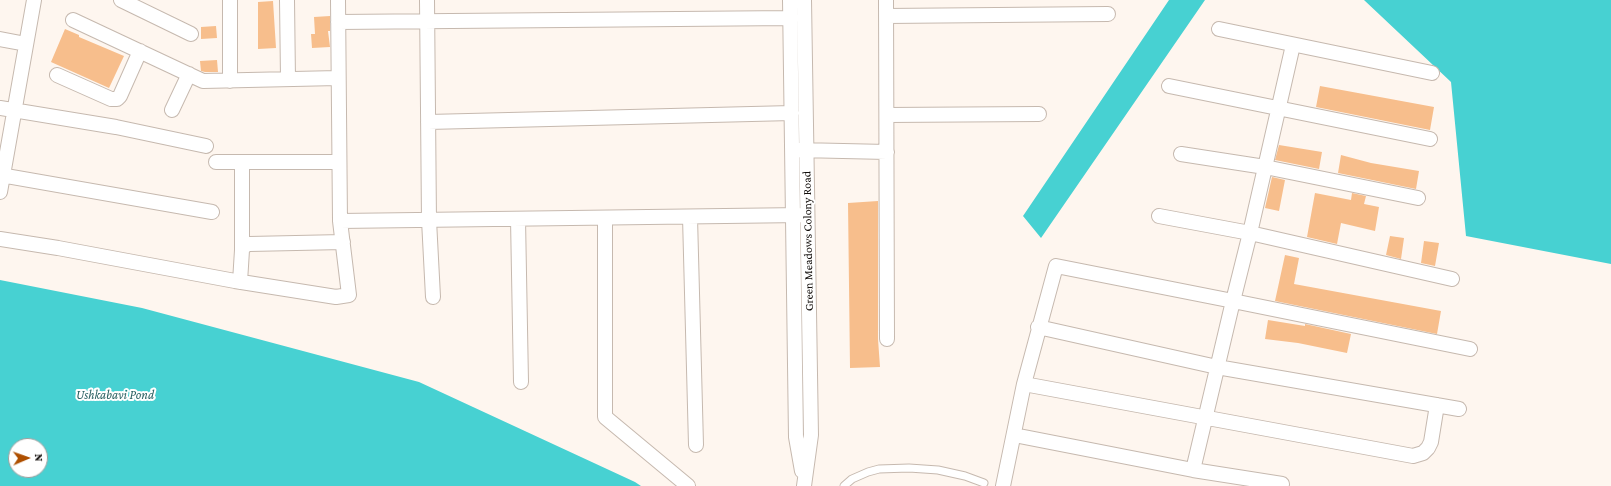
<!DOCTYPE html>
<html>
<head>
<meta charset="utf-8">
<style>
  body { margin:0 }
  #map { position:relative; width:1611px; height:486px; overflow:hidden; background:#fef6ef; font-family:"Crimson Pro",serif }
  canvas { display:block }
  .north { position:absolute; left:8px; top:438px; width:40px; height:40px; box-sizing:border-box; background:#fff; border:1px solid #9f9e9d; border-radius:50%; rotate:88deg; font-size:11px; font-weight:700; line-height:16px; text-align:center; color:#100c09 }
  .north::after { content:''; display:block; margin:auto; width:14px; height:18px; background:#ae4f00; clip-path:polygon(50% 0,100% 100%,50% 72%,0 100%) }
</style>
</head>
<body>
<div id="map">
<canvas width="1611" height="486"></canvas>
<div class="north">N</div>
</div>
<script>
const ctx = document.querySelector('canvas').getContext('2d');
ctx.lineJoin = 'round';
function paint(path, color) { ctx.fillStyle = color; ctx.fill(path, 'evenodd'); }
const poly = rows => new Path2D(rows.map(r => 'M' + r).join(''));
function strokePath(path, color, width, dash) { ctx.strokeStyle = color; ctx.lineWidth = width; ctx.lineCap = dash ? 'butt' : 'round'; ctx.setLineDash(dash || []); ctx.stroke(path); }
function label(font, color, halo, rows, align = 'center') {
  ctx.font = font + ' "Crimson Pro",serif'; ctx.lineWidth = 4; ctx.setLineDash([]); ctx.textBaseline = 'middle'; ctx.strokeStyle = halo; ctx.fillStyle = color; for (const [text, x, y, turn = 0] of rows) {
    ctx.save(); ctx.translate(x, y); ctx.rotate((+turn || 0) * Math.PI / 180); ctx.textAlign = isNaN(turn) ? turn : align; if (halo) ctx.strokeText(text, 0, 0); ctx.fillText(text, 0, 0); ctx.restore();
  }
}
paint(poly([
  [1169,0,1205,0,1041,238,1023,216],
  [1364,0,1611,0,1611,264,1466,236,1451,82],
  [0,280,142,308,419,382,635,482,641,486,0,486],
  [16,446,40,446,40,470,16,470]
]), '#47d1d2');
paint(poly([
  [273,1,276,48,258,49,258,2],
  [330,16,330,31,328,31,330,47,312,48,311,34,315,34,314,17],
  [216,26,217,38,201,39,201,27],
  [65,29,79,35,79,37,124,56,109,88,51,62],
  [217,60,218,72,205,72,201,71,200,61],
  [1320,86,1434,107,1430,130,1316,107],
  [1279,145,1322,152,1319,169,1275,160],
  [1341,155,1371,163,1419,171,1416,189,1338,173],
  [1272,177,1285,180,1279,211,1265,208],
  [1315,193,1351,200,1352,193,1366,196,1364,204,1379,207,1375,231,1341,223,1337,244,1307,237],
  [878,201,878,339,880,367,850,368,848,203],
  [1390,236,1404,238,1401,259,1386,255],
  [1424,241,1439,243,1435,266,1421,263],
  [1285,255,1299,258,1294,284,1441,311,1437,334,1275,301],
  [1268,320,1305,326,1305,324,1351,334,1347,353,1298,343,1265,339]
]), '#f7be8c');
const service = poly([
  [844,486,852,479,868,472,879,469,909,468,938,470,965,476,984,483]
]);
const minor = poly([
  [121,0,191,34],
  [287,0,288,79],
  [427,0,429,220,433,297],
  [790,0,796,437,802,471],
  [886,0,887,339],
  [886,16,1108,14],
  [73,20,203,81,338,78],
  [338,22,791,18],
  [1219,29,1432,73],
  [0,39,26,44],
  [57,75,111,99,117,99,120,96,140,51],
  [230,81,230,0],
  [1169,86,1430,139],
  [0,108,116,127,206,146],
  [172,110,189,74],
  [887,115,1039,114],
  [428,122,792,113],
  [799,150,887,152],
  [1181,154,1265,167,1418,198],
  [216,162,339,162],
  [242,162,242,250],
  [0,175,212,212],
  [0,192,34,0],
  [1159,216,1250,233,1452,279],
  [690,217,696,445],
  [605,218,605,417,688,486],
  [518,219,521,382],
  [340,221,802,215],
  [0,239,58,248,235,281,336,297,349,295,340,221,338,0],
  [240,282,242,250,244,246,249,244,343,242],
  [1038,327,1217,367,1459,409],
  [1024,384,1413,456,1423,453,1428,448,1431,442,1437,405],
  [1014,435,1193,470,1282,484],
  [1193,470,1233,301,1470,349],
  [804,486,811,435,804,0],
  [1003,486,1024,384,1056,266,1233,301,1250,233,1293,45]
]);
strokePath(service, '#c6b9af', 9);
strokePath(minor, '#c6b9af', 16);
strokePath(service, '#fff', 7);
strokePath(minor, '#fff', 14);
label('12px', '#100c09', '#fff', [
  ["Green Meadows Colony Road",808,241,-91]
]);
label('italic 13px', '#2a6162', '#fff', [
  ["Ushkabavi Pond",115,395]
]);
</script>
</body>
</html>
